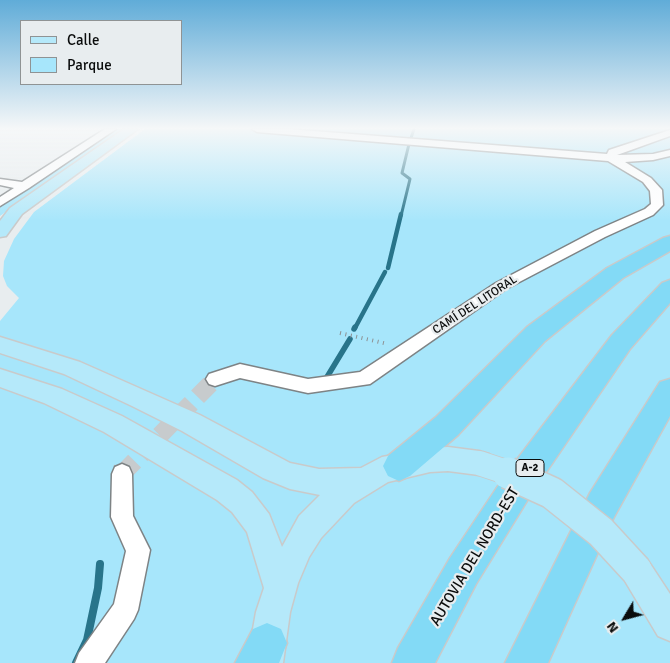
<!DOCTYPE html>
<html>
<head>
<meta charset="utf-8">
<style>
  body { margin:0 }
  #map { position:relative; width:670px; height:663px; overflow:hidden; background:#e8edef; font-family:Signika,sans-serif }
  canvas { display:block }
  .legend { position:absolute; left:20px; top:20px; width:162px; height:65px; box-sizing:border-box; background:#e8edef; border:1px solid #8f9394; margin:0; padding:6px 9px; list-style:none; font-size:15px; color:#0a0c0c }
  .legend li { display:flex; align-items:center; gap:10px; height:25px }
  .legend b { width:25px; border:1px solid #8f9394 }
  .north { position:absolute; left:600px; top:593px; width:50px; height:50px; -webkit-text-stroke:4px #e8edef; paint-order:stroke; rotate:233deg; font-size:14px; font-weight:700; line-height:20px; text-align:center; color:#0a0c0c }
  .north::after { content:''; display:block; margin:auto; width:18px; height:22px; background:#0a0c0c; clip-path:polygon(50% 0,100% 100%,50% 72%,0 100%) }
</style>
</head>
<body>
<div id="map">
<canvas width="670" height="663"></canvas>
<ul class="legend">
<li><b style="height:6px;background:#b5e9fa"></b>Calle</li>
<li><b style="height:14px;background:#a7e6fb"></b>Parque</li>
</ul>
<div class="north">N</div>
</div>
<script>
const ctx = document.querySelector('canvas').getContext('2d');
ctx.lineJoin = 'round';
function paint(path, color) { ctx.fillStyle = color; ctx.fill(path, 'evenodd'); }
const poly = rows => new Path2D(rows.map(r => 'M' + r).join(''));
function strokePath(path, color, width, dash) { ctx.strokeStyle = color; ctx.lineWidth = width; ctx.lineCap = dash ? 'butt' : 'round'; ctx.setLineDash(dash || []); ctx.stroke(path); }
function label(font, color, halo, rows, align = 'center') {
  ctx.font = font + ' Signika,sans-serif'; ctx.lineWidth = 4.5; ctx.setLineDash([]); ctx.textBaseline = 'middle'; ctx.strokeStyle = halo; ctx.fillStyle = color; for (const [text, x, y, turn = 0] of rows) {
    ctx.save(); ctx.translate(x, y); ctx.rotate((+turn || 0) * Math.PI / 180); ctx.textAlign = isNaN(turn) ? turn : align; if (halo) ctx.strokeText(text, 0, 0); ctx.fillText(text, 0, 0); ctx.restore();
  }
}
paint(poly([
  [116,129,125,129,0,216,0,206],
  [145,129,670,129,670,663,0,663,0,321,19,298,7,286,3,276,4,261,14,239,34,212]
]), '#a7e6fb');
strokePath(poly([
  [410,141,414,129],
  [401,216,410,179,402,173,409,144]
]), '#28748a', 3);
strokePath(poly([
  [388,268,401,214],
  [355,328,385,272]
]), '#28748a', 4.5);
strokePath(poly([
  [354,329,355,327],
  [327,377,350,339]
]), '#28748a', 5.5);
strokePath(poly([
  [76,663,87,640,98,588,100,564]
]), '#28748a', 8);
strokePath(poly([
  [122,474,215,379]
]), '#c7cbcd', 18, [18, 9]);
strokePath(poly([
  [122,474,123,473]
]), '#c7cbcd', 24, [24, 12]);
const minor = poly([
  [105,129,116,129,29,188,0,206,0,197,14,188,0,185,0,179,22,182,105,129],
  [252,129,288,129,607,154,609,150,670,130,670,136,617,155,653,154,670,150,670,156,653,160,625,162,651,178,662,190,663,205,653,215,605,237,506,289,370,384,308,393,240,378,215,386,209,384,206,379,209,374,240,364,308,379,360,372,496,283,595,231,645,209,651,204,650,191,643,182,608,161,257,132,252,129],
  [122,464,129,467,132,474,133,516,150,550,138,610,134,619,105,663,75,663,79,653,114,604,126,551,111,517,112,474,115,467,122,464]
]);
const major = poly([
  [124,129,138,129,22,214,6,236,0,237,0,221,10,208,124,129],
  [0,337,80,362,200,415,290,463,319,469,361,468,382,457,430,448,448,447,479,451,489,454,492,463,489,472,479,475,448,471,430,472,388,482,354,503,321,538,309,557,298,583,290,612,283,663,247,663,256,612,264,588,247,532,232,512,217,500,104,432,44,403,0,387,0,369,62,389,122,416,237,480,252,492,269,514,282,547,299,516,320,495,290,489,263,478,182,431,132,406,64,374,0,353,0,337],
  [636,554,647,559,670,594,670,641,658,636,625,581,620,570,625,559,636,554]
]);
const highway = poly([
  [670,236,670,251,623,278,545,341,458,435,410,476,399,481,388,476,383,466,388,456,436,417,527,327,607,268,663,238,670,236],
  [670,280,670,303,630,349,530,496,476,584,435,663,392,663,398,648,450,558,506,474,612,335,662,283,670,280],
  [670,379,670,416,614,517,548,663,505,663,590,493,660,382,670,379],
  [267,623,281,629,287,643,279,663,235,663,253,629,267,623]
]);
strokePath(minor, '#7e8385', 3);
strokePath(major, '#c9caca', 3);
strokePath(highway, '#c9caca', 3);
strokePath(poly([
  [340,333,388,344]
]), '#8e9193', 4, [1, 4.5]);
paint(minor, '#fff');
paint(major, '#b5e9fa');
paint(highway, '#83daf6');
const majorBridgeFar1 = poly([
  [479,463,512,474]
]);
const majorBridge = poly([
  [508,473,552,493,601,532,636,570]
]);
strokePath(majorBridgeFar1, '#c9caca', 26, []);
strokePath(majorBridge, '#c9caca', 34, []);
strokePath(majorBridgeFar1, '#b5e9fa', 24);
strokePath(majorBridge, '#b5e9fa', 31);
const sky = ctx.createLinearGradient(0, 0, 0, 221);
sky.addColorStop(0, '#60acd8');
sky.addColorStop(0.58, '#f5f7f8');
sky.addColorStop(1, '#f5f7f800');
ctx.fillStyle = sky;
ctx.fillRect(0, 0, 670, 221);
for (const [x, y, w] of [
  [530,468,28]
]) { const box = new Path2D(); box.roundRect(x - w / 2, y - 8.5, w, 17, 4); ctx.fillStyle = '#e8edef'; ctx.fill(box); strokePath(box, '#0a0c0c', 1); }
label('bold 11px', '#0a0c0c', null, [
  ["A-2",530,468]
]);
label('12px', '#0a0c0c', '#e8edef', [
  ["CAMÍ DEL LITORAL",475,305,-33]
]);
label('15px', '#0a0c0c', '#e8edef', [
  ["AUTOVIA DEL NORD-EST",475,557,-59]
]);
</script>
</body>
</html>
